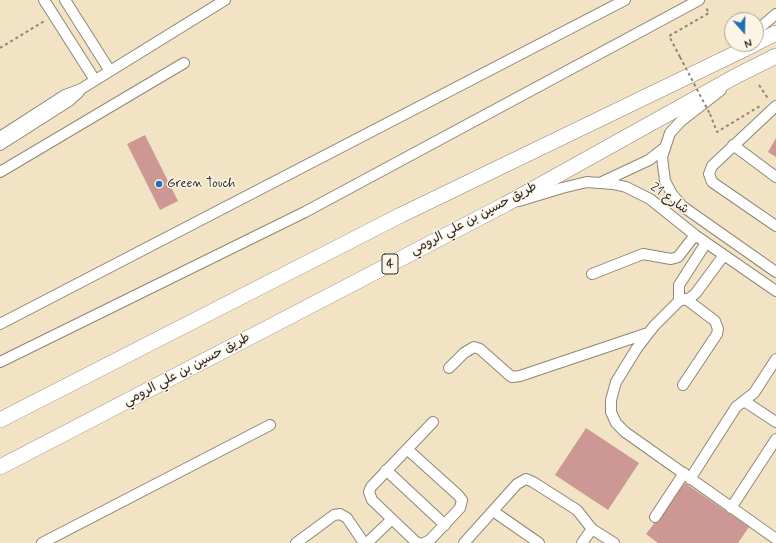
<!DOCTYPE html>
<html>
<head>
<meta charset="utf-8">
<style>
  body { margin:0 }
  #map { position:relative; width:776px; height:543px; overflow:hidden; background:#f2e3c5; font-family:Mynerve,sans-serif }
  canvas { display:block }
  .north { position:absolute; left:724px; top:12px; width:40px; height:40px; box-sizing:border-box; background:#fcf5e5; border:1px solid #a8a49b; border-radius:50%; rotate:160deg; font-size:11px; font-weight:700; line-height:16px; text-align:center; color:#2b2b2b }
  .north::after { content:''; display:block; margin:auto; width:14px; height:18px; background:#1f6fb2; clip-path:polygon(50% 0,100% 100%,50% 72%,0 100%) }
</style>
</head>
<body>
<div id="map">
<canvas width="776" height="543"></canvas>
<div class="north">N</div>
</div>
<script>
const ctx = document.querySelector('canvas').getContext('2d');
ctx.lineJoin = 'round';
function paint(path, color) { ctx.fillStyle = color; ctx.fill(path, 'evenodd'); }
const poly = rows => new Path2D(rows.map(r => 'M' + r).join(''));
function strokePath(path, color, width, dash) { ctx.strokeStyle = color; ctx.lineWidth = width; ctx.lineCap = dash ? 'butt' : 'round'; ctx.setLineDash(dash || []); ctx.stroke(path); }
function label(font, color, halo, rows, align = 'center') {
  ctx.font = font + ' Mynerve,"Playpen Sans Arabic",sans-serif'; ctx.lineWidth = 3; ctx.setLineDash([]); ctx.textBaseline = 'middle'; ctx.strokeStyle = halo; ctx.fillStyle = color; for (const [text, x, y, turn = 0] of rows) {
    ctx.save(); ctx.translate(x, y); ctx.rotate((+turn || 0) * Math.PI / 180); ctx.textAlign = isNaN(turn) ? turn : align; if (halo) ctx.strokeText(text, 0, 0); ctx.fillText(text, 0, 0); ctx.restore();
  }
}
paint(poly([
  [145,135,178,201,160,210,127,144],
  [776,138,776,157,768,152],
  [586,428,639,463,608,510,555,475],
  [685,483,749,527,738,543,658,543,646,534]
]), '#cd9893');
const minor = poly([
  [44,0,95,80],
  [65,0,110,71],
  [756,31,776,14],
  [721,90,681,121,670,133,662,157,665,181,672,194,682,206,776,272],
  [776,106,712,166,709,174,712,182,776,226],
  [0,137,65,95,81,89,225,0],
  [0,145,69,101,79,92],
  [733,145,776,177],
  [0,172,184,63],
  [602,182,649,160,663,149],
  [519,201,562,188,587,182,613,184,626,187,650,199,695,235,776,291],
  [724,255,696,293,690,298,679,301,654,326,637,348,616,382,611,400,611,412,616,423,625,432,776,539],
  [592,274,643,254,671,259,678,257,695,235],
  [679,301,679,285,706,243],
  [0,324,625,0],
  [0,362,305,212,699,0],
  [449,368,464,353,474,347,480,349,507,373,512,377,520,376,648,333],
  [683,385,717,334,718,329,715,321,686,299],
  [744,401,776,422],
  [407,449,458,495,462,500,460,508,430,540,424,543],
  [386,470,445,525],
  [690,479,736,407,754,393,776,359],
  [731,508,776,439],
  [493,511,539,543],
  [655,517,684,473],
  [42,543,270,425],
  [296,543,334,515,340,514,347,518,364,543],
  [367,543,392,519],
  [419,543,416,542,372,500,369,492,371,487,433,422],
  [464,543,517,484,526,479,533,482,577,510,592,529,614,543],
  [582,543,592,529]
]);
const highway = poly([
  [756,43,776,33],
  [0,420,401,215,755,44],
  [0,467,506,204,736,76,776,56]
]);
strokePath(minor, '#8e8778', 12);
strokePath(highway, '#8e8778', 16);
strokePath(poly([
  [0,48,46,20],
  [680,57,669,36,709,13,705,6],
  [759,85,769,100],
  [710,114,717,132,760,106]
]), '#8e8778', 2, [3, 3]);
strokePath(minor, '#fff', 10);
strokePath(highway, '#fff', 15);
strokePath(poly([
  [680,57,710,114]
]), '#8e8778', 2, [3, 3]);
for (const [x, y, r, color] of [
  [159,184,4,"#1f6fb2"]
]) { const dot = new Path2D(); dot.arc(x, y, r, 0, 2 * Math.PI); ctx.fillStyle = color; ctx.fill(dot); strokePath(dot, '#fcf5e5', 1.5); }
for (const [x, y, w] of [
  [390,264,16]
]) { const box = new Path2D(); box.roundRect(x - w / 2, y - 10, w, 20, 3); ctx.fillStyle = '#fcf5e5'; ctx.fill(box); strokePath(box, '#2b2b2b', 1); }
label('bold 12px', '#2b2b2b', null, [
  ["4",390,264]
]);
label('13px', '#2b2b2b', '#fcf5e5', [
  ["Green Touch",167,184]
], 'left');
label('13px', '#2b2b2b', '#fcf5e5', [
  ["شارع 21",669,199,36],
  ["طريق حسين بن علي الرومي",474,219,-28],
  ["طريق حسين بن علي الرومي",187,370,-28]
]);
</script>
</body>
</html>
